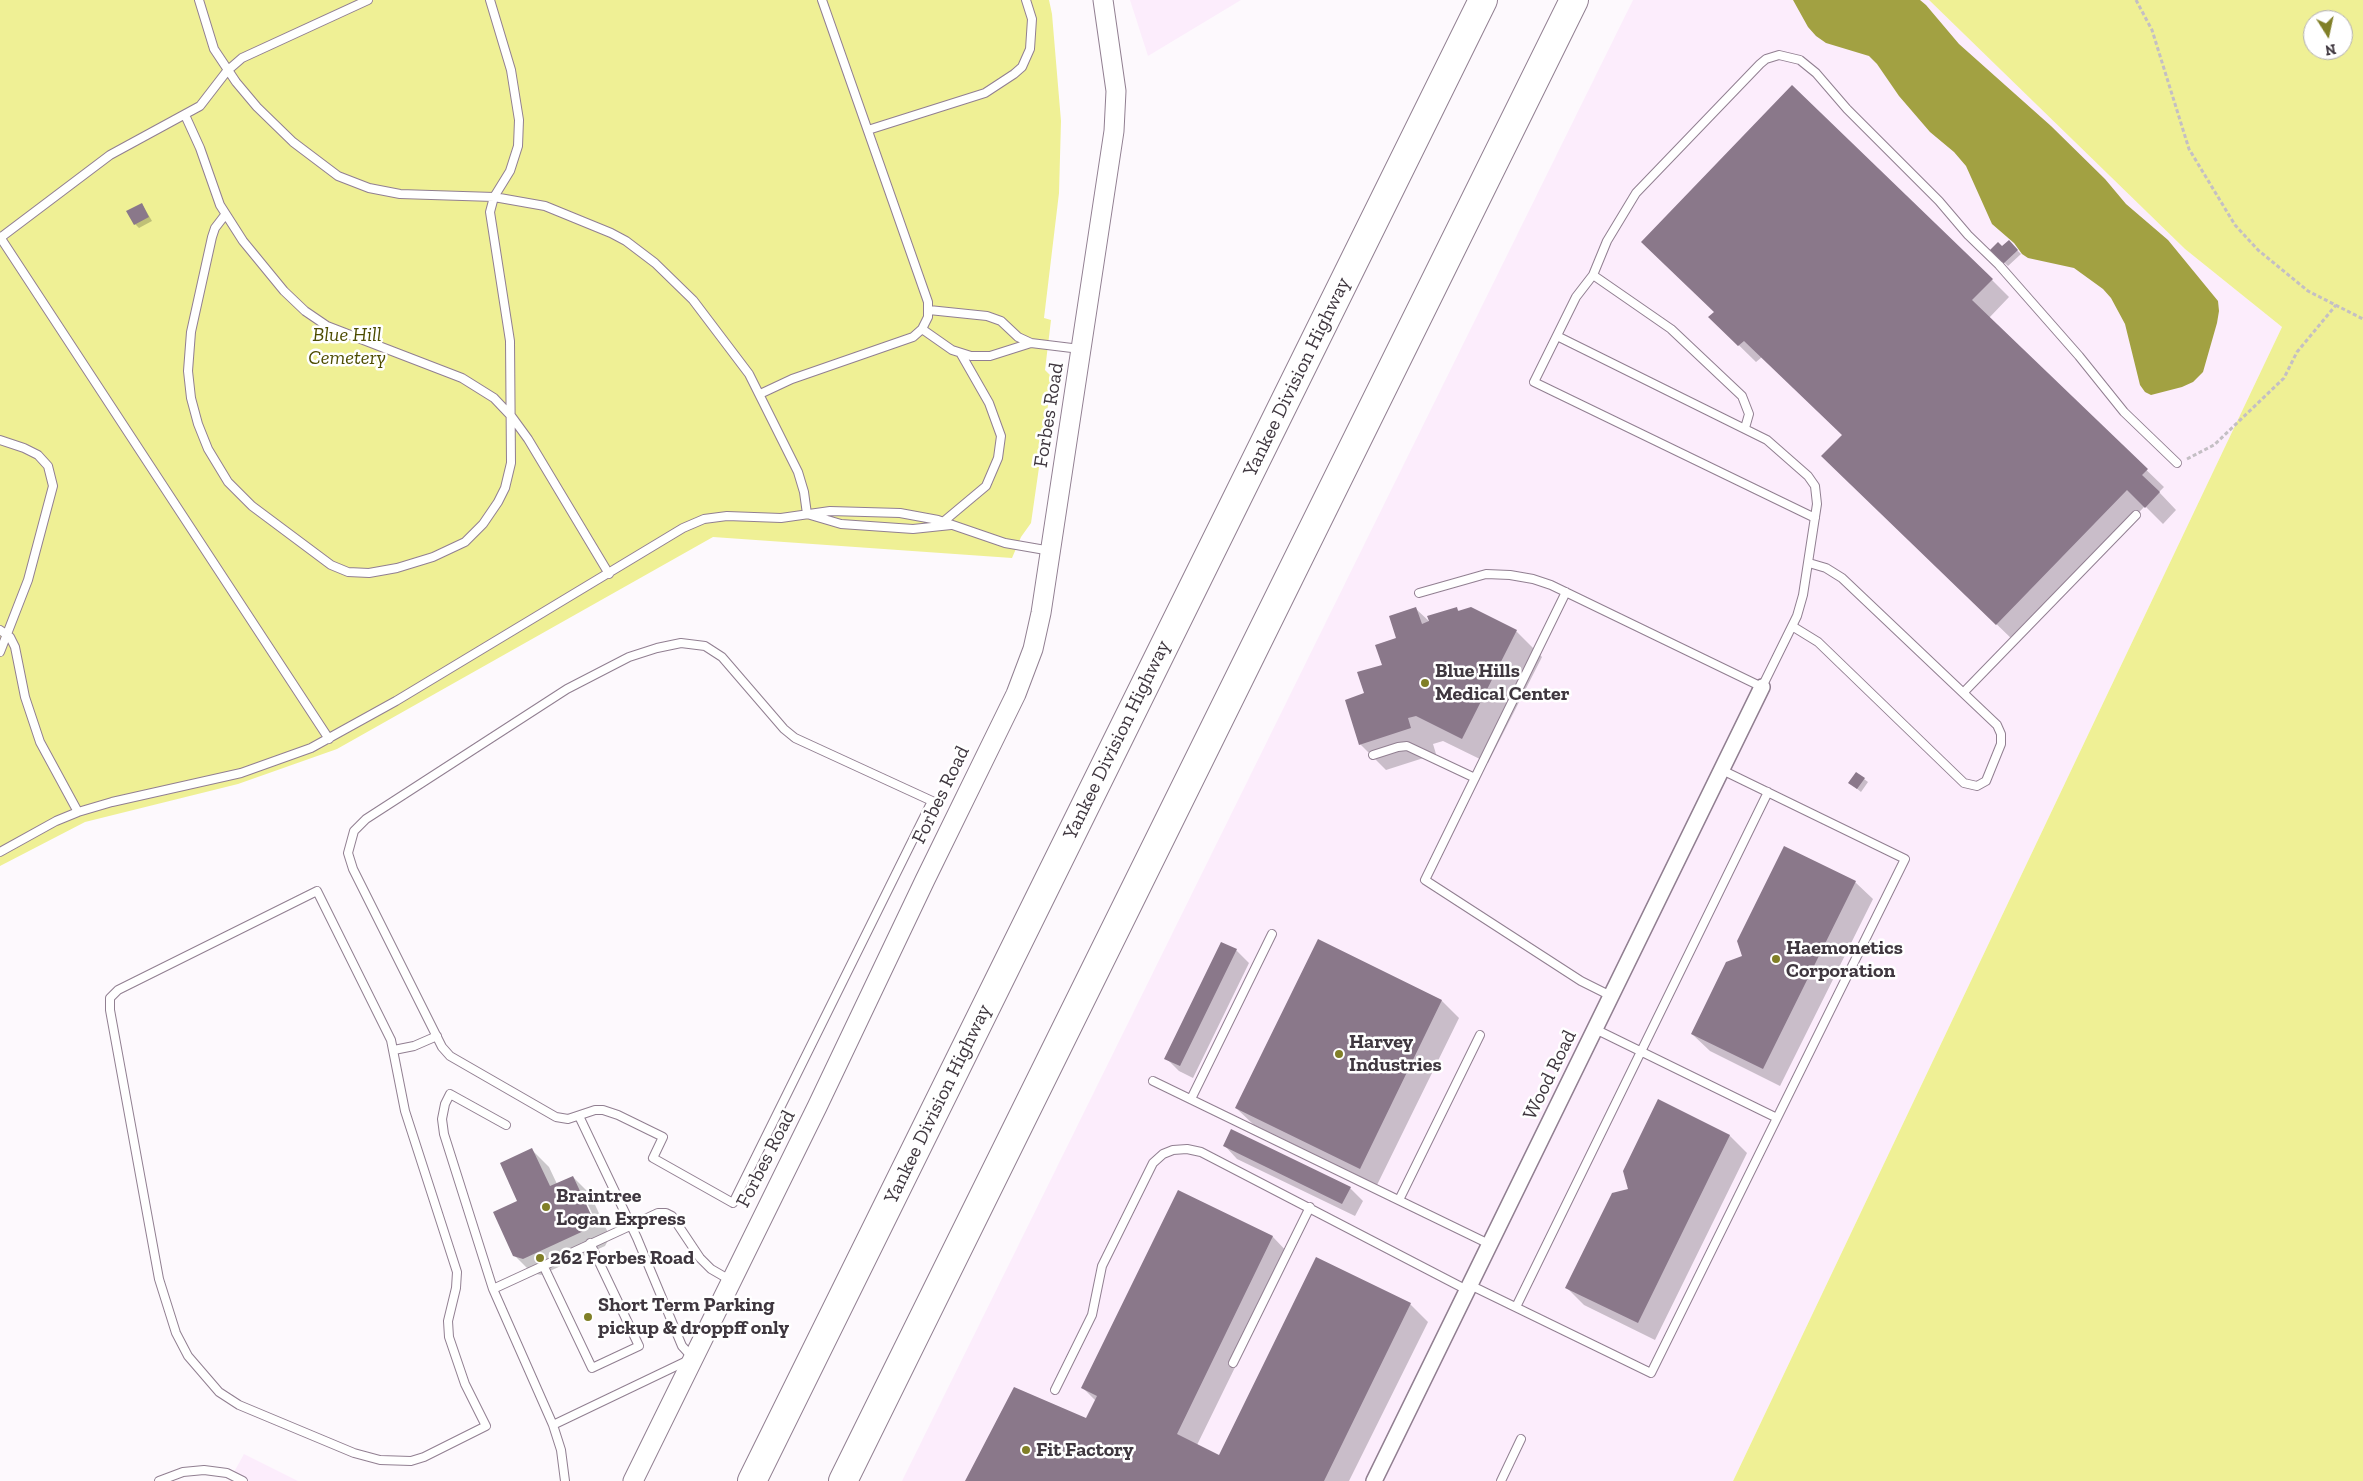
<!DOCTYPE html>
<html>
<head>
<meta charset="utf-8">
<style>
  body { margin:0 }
  #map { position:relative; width:2363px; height:1481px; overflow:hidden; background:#fdf9fd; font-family:"Zilla Slab",serif }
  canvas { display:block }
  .north { position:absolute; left:2303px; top:10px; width:50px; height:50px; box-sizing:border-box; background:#fff; border:1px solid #b2afb2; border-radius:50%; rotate:170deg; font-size:14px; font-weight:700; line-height:20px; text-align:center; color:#3f373f }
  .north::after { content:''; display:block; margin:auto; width:18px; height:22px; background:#807f27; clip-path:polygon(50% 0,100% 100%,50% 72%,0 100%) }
</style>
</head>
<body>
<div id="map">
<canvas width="2363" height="1481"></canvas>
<div class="north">N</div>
</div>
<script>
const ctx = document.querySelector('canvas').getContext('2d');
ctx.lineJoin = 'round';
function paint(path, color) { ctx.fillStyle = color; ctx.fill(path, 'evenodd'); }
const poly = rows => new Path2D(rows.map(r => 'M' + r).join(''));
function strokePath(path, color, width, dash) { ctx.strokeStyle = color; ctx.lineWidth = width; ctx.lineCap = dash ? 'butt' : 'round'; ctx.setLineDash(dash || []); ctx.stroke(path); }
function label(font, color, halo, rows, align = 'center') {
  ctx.font = font + ' "Zilla Slab",serif'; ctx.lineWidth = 5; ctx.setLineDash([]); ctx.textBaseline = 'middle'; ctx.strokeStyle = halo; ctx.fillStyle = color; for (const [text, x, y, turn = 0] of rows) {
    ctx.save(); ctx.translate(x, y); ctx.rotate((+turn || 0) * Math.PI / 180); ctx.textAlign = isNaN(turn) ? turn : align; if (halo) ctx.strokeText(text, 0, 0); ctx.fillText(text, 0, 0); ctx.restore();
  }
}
paint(poly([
  [1130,0,1241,0,1148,56],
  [1633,0,1929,0,2185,249,2282,327,1733,1481,902,1481],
  [244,1454,298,1481,229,1481]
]), '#fcedfc');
paint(poly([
  [0,0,1049,0,1052,14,1061,121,1059,193,1044,318,1051,320,1045,370,1052,377,1031,523,1021,537,1012,558,713,537,337,749,238,784,85,822,0,866],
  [1929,0,2363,0,2363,1481,1733,1481,2282,327,2185,249],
  [2313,20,2343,20,2343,50,2313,50]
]), '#eff095');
paint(poly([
  [1793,0,1920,0,1926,5,1959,44,2051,126,2105,179,2126,204,2168,240,2218,301,2219,311,2217,323,2203,372,2193,382,2182,387,2151,395,2145,392,2140,385,2125,324,2111,298,2103,289,2074,268,2028,258,2022,254,2014,243,1992,224,1966,166,1954,152,1930,132,1899,96,1877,64,1869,56,1826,43,1816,36,1808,27]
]), '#a2a142');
paint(poly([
  [142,204,152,221,139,228,135,224],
  [2009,242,2021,254,2008,266,1991,250,2002,248],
  [1992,280,2009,297,1989,318,2164,487,2159,492,2176,510,2163,524,2145,506,2014,641,1840,473,1843,435,1762,357,1756,362,1710,317],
  [1456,608,1460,612,1516,631,1542,657,1488,763,1443,741,1433,744,1436,754,1386,770,1360,744,1366,694,1416,609,1431,623],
  [1864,779,1868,782,1861,792,1850,783],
  [1855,882,1873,899,1780,1086,1710,1051,1692,1034,1744,957],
  [1318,941,1442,1001,1459,1018,1377,1185,1254,1125,1236,1108],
  [1236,950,1249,963,1193,1078,1179,1071,1166,1058],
  [1659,1101,1730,1136,1747,1153,1655,1340,1584,1305,1567,1288,1630,1189],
  [1225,1146,1350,1188,1363,1201,1355,1216,1237,1159],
  [532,1150,549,1167,557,1184,573,1177,590,1194,610,1237,605,1246,541,1275,532,1273,514,1255,519,1202],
  [581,1196,584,1196,597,1224,595,1225],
  [1179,1192,1273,1237,1290,1255,1197,1445,1220,1457,1410,1304,1428,1322,1349,1481,966,1481,1086,1420,1096,1401,1083,1388]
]), '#0003');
paint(poly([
  [1792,85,1993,279,1972,300,2148,469,2142,475,2160,492,2145,508,2127,490,1996,625,1821,456,1842,435,1744,341,1738,346,1708,317,1714,312,1641,242],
  [142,203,149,217,134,225,126,211],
  [2009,240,2018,250,2003,264,1990,250,1998,242,2002,246],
  [1416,607,1422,624,1429,621,1427,616,1457,607,1458,611,1471,607,1517,630,1462,739,1416,716,1408,718,1411,728,1359,745,1345,700,1364,693,1357,672,1382,665,1375,645,1396,638,1389,616],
  [1856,772,1865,778,1857,789,1848,783],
  [1784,846,1856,881,1763,1069,1691,1034,1726,962,1742,956,1737,941],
  [1318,939,1442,1000,1360,1169,1235,1108],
  [1221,942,1237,949,1180,1066,1164,1059],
  [1658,1099,1730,1135,1638,1323,1565,1288,1612,1193,1628,1189,1623,1171],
  [1231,1129,1351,1187,1342,1204,1223,1146],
  [532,1148,550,1186,573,1176,593,1219,588,1229,523,1259,513,1256,493,1212,517,1201,500,1163],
  [1178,1190,1273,1236,1177,1434,1219,1455,1316,1257,1411,1303,1324,1481,965,1481,1014,1387,1086,1418,1097,1396,1081,1388]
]), '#8a788a');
const service = poly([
  [199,0,214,49,236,82,257,107,293,142,338,176,369,188,400,194,494,197,545,206,611,233,626,241,655,263,693,300,749,374,798,472,804,492,807,514],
  [185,115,200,148,220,205,243,241,284,291,305,311,327,326,462,378,494,398,512,417,528,439,609,574],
  [868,130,985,93,1014,74,1022,67,1030,49,1032,19,1026,0],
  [225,215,215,228,212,237,191,332,188,371,191,398,198,424,208,449,228,482,252,506,331,565,348,572,369,573,397,568,433,557,465,542,483,524,498,502,505,488,511,463,510,341,490,212,494,197,510,171,518,146,519,120,511,70,490,0],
  [0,237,329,739],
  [0,238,110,155,200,106,227,71,242,58,368,0],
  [1593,275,1671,329,1742,396,1749,414,1745,428],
  [929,310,987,316,1001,321,1018,337,1031,343,1080,349],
  [922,329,952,350,971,356,990,356,1031,343],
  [760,394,792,379,913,337,922,329,928,317,928,302,822,0],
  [0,440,24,448,38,455,48,466,53,486,28,580,0,652],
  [807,514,841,524,913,529,951,525],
  [1815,518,1534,382,1576,297,1593,275,1607,241,1636,193,1760,64,1766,59,1779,55,1800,60,1816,73,1847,109,1939,201,1968,235,1999,265,2079,356,2124,412,2177,463],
  [943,522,986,486,998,458,1001,436,989,403,961,354],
  [1566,592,1425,880,1581,981,1611,996],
  [1419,593,1486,574,1510,575,1533,579,1551,585,1762,687,1797,616,1803,595,1817,504,1815,486,1808,476,1767,440,1557,336],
  [1792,626,1818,642,1964,783,1977,786,1986,781,2001,744,2001,734,1997,725,1842,578,1826,568,1809,563],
  [0,630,10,637,15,647,25,697,40,742,78,812],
  [681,643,705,646,722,657,784,729,795,738,932,801,733,1203,653,1158,663,1137,618,1115,603,1110,595,1110,568,1119,556,1117,450,1056,442,1047,353,869,348,853,354,831,366,819,567,689,629,657,657,648,681,643],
  [1963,693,2136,515],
  [1373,755,1398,747,1407,746,1475,778],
  [0,852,56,821,78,812,112,802,241,773,311,748,396,701,683,528,704,519,727,516,781,518,830,511,900,513,938,520,1005,543,1051,551],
  [317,891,391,1040,405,1111,457,1272,456,1288,448,1321,449,1337,465,1384,486,1426,424,1457,411,1461,380,1460,354,1453,239,1405,219,1392,188,1356,176,1333,159,1279,110,1010,110,998,118,990,317,891],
  [1595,1029,1777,1118],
  [394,1050,414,1046,437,1036],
  [1153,1081,1489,1244],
  [1191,1099,1272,934],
  [1399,1200,1480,1035],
  [543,1265,592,1368,639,1346,590,1243],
  [1470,1285,1651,1373,1905,859,1722,770],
  [493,1289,444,1134,442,1119,445,1104,450,1094,506,1125],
  [1516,1307,1768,792],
  [1233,1363,1310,1207],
  [1055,1390,1092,1315,1102,1266,1153,1163,1163,1154,1173,1150,1187,1149,1201,1152,1467,1290],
  [553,1425,693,1358,682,1346,637,1238,579,1116],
  [159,1481,183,1472,204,1470,227,1473,243,1481],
  [565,1481,561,1450,553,1425,493,1289,658,1213,666,1213,672,1216,700,1258,711,1269,730,1280],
  [1501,1481,1521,1439]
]);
const minor = poly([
  [1374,1481,1762,687]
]);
const tertiary = poly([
  [633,1481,817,1107,925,880,1016,694,1033,649,1041,613,1114,131,1116,91,1103,0]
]);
const motorway = poly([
  [752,1481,1483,0],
  [843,1481,1574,0]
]);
strokePath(service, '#917f91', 10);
strokePath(minor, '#917f91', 18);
strokePath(tertiary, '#917f91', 21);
strokePath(motorway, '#917f91', 30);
strokePath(poly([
  [2136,0,2152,30,2189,149,2235,225,2258,250,2308,291,2363,319],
  [2187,459,2214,445,2284,378,2297,352,2336,305]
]), '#c4bfc4', 3, [4, 2.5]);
strokePath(service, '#fff', 8);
strokePath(minor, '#fff', 15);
strokePath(tertiary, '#fff', 19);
strokePath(motorway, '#fff', 28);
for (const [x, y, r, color] of [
  [1425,683,5,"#807f27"],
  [1776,959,5,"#807f27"],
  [1339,1054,5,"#807f27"],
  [546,1207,5,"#807f27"],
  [540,1258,5,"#807f27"],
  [588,1317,5,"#807f27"],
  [1026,1450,5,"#807f27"]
]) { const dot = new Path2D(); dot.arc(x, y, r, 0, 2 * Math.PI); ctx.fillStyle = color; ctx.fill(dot); strokePath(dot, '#fff', 2); }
label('italic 20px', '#4d4c00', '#fff', [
  ["Blue Hill",347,335],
  ["Cemetery",347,358]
]);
label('20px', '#3f373f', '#fff', [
  ["Yankee Division Highway",1297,377,-64],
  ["Forbes Road",1049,415,-81],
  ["Yankee Division Highway",1117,740,-64],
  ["Forbes Road",941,795,-64],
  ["Wood Road",1550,1075,-64],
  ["Yankee Division Highway",938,1104,-64],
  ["Forbes Road",766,1159,-63]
]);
label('bold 20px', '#3f373f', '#fff', [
  ["Blue Hills",1435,671],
  ["Medical Center",1435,694],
  ["Haemonetics",1786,948],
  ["Corporation",1786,971],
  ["Harvey",1349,1042],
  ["Industries",1349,1065],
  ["Braintree",556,1196],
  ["Logan Express",556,1219],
  ["262 Forbes Road",550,1258],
  ["Short Term Parking",598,1305],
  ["pickup & droppff only",598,1328],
  ["Fit Factory",1036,1450]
], 'left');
</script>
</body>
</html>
